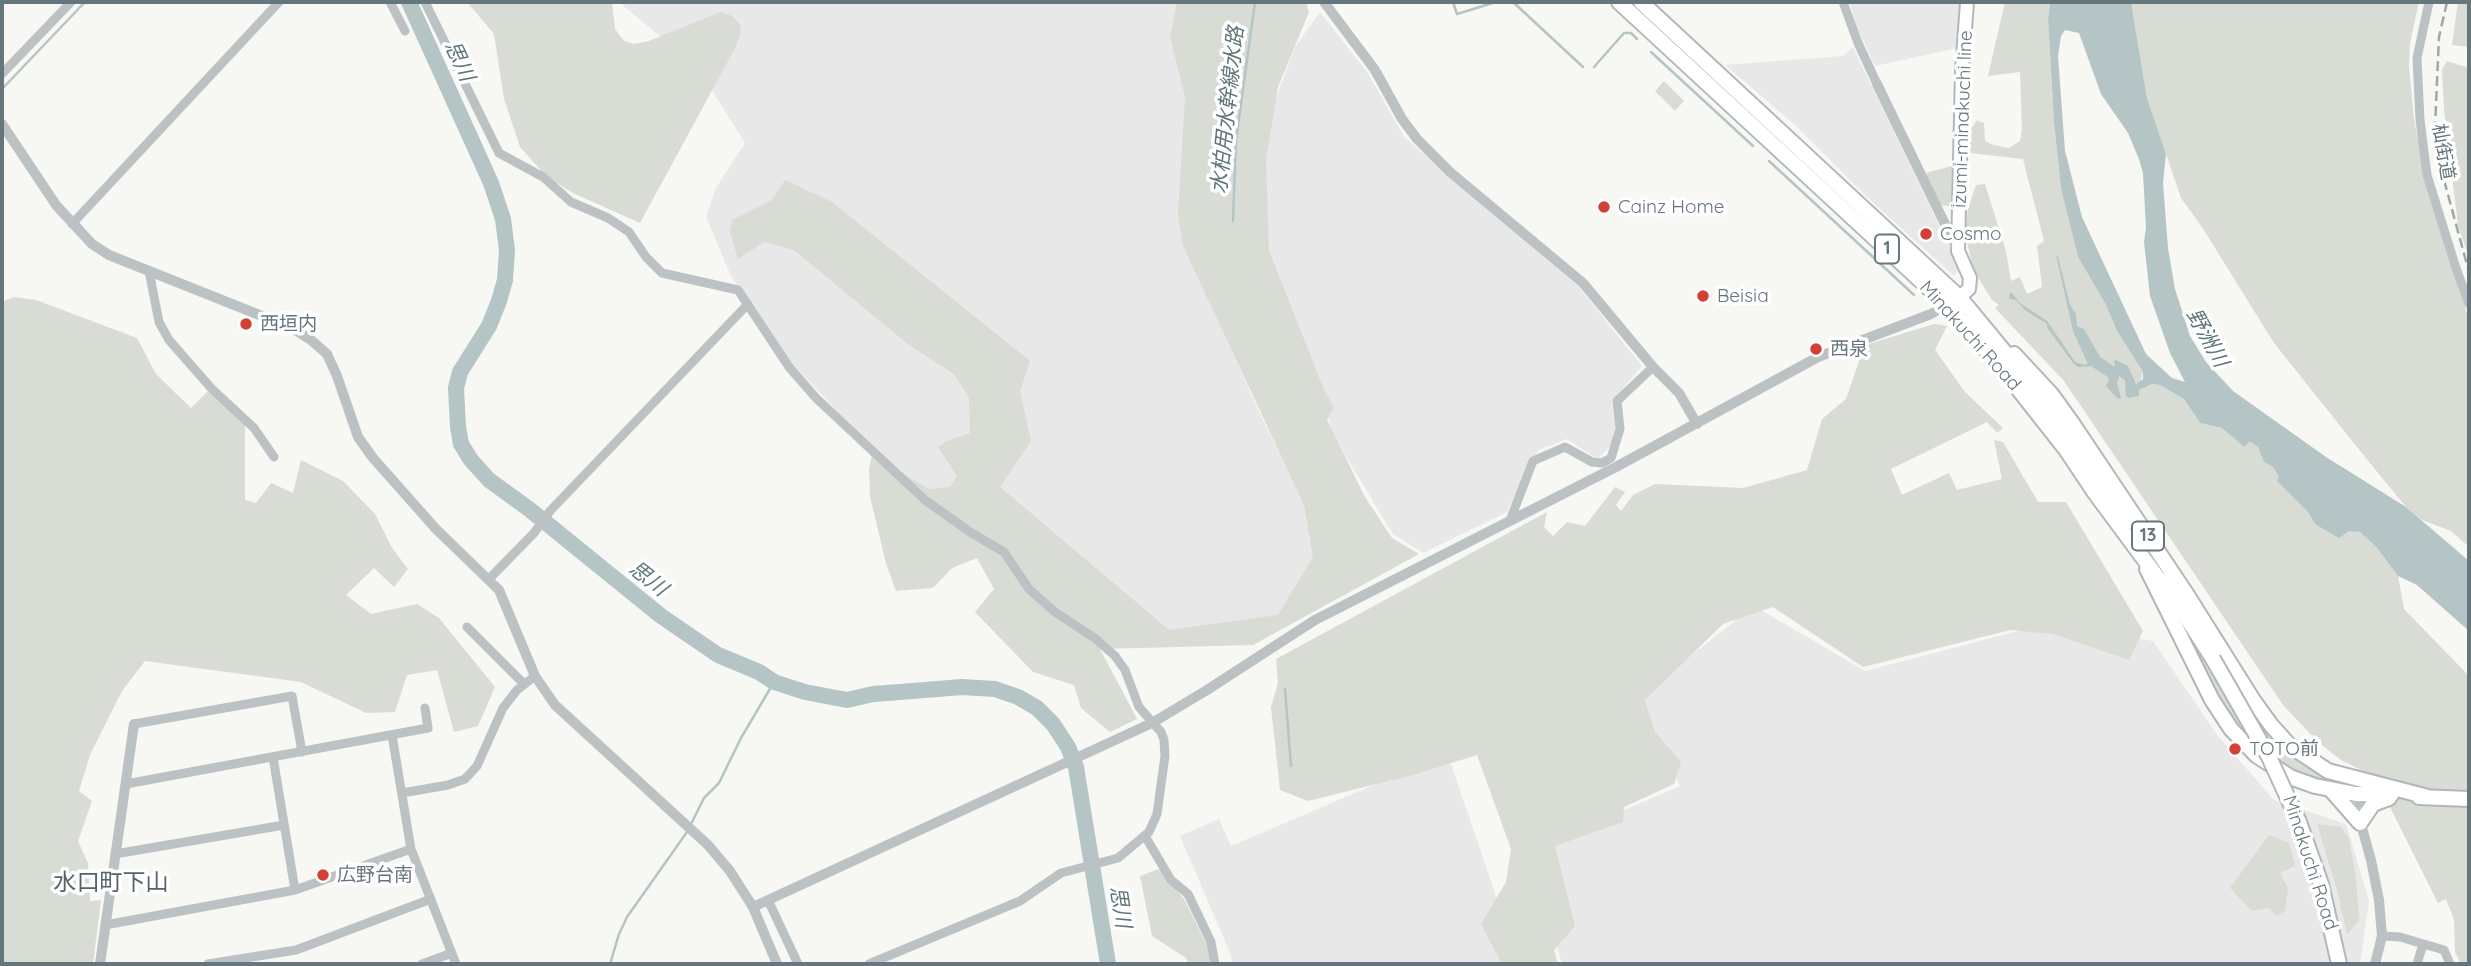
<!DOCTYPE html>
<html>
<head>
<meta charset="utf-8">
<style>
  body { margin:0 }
  #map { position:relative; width:2471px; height:966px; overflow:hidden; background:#f7f7f4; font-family:Quicksand,sans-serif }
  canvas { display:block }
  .frame { position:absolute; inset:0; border:4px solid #65777d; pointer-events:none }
</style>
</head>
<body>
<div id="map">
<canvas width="2471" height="966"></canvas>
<div class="frame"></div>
</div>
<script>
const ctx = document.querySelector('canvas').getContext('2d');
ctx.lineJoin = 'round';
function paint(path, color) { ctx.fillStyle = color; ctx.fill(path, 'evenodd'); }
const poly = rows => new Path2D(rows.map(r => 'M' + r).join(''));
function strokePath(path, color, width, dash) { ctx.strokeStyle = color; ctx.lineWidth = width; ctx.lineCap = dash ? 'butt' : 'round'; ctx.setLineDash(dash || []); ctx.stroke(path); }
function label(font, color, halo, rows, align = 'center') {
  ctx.font = font + ' Quicksand,"Noto Sans JP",sans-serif'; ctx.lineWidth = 7; ctx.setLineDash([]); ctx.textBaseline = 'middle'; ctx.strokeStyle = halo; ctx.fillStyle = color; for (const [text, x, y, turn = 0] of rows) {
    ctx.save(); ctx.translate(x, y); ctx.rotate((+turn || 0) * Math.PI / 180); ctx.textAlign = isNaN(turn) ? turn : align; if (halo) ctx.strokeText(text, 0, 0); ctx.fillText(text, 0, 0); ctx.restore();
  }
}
paint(poly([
  [619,2,1184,2,1188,93,1187,249,1259,412,1307,507,1316,558,1279,616,1168,632,920,490,839,413,785,356,731,276,706,217,716,188,745,143,698,68],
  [1850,2,1962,2,1958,48,1875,66,1856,25],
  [1320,12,1367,72,1405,138,1579,287,1642,366,1612,401,1615,428,1612,445,1597,459,1567,439,1538,450,1507,512,1423,553,1392,533,1332,433,1319,377,1268,253,1265,127,1295,47],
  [1853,47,1960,269,1954,276,1868,198,1794,124,1725,65,1843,56],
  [1754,606,1865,671,2045,624,2153,641,2218,736,2274,800,2346,824,2369,901,2360,964,1562,964,1529,851,1680,786,1633,701],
  [1423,764,1451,764,1519,964,1232,964,1231,955,1180,836,1219,819,1231,846]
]), '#e8e8e8');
paint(poly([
  [467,2,612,2,615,29,624,41,634,44,649,41,721,12,732,16,737,21,741,26,740,36,734,50,640,223,573,193,547,177,520,147,504,99,494,34],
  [1177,2,1306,2,1309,12,1278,87,1266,160,1269,251,1325,392,1334,407,1327,420,1365,497,1392,538,1419,554,1253,645,1100,649,1137,719,1110,732,1081,708,1074,685,1033,672,975,612,994,589,977,558,952,568,933,588,896,591,886,563,870,497,869,468,872,456,929,489,950,487,957,476,938,447,947,441,970,433,969,398,954,374,909,345,794,250,764,242,738,259,730,232,732,220,772,200,785,180,832,202,1030,361,1020,391,1031,441,1000,487,1169,630,1278,615,1313,557,1304,505,1183,246,1178,215,1185,97,1170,37],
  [2005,2,2050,2,2048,20,2054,122,2061,189,2078,257,2106,305,2117,331,2143,372,2138,389,2152,384,2160,385,2184,399,2200,423,2222,428,2243,446,2249,442,2252,443,2258,447,2264,462,2273,467,2279,477,2279,483,2308,512,2315,524,2360,532,2377,548,2398,576,2404,609,2469,676,2469,964,2461,964,2455,952,2454,920,2446,899,2438,903,2375,777,2341,760,2318,742,2283,705,2064,381,1995,308,1999,305,1992,300,1973,269,1965,232,1968,209,1976,185,1985,184,2006,251,2011,281,2020,277,2027,294,2042,287,2037,246,2044,241,2023,159,1970,153,1969,132,1977,120,1984,123,1985,141,1993,145,2009,148,2020,141,2022,129,2020,72,1988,76],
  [2131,2,2419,2,2410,43,2409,67,2414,119,2423,167,2469,320,2469,547,2451,531,2422,520,2406,507,2365,457,2274,343,2202,227,2181,198,2147,98],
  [2458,2,2469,2,2469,47,2452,45],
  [2447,61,2469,68,2469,258,2458,225,2444,110,2442,70],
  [1664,81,1684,101,1675,111,1655,91],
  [1955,165,1956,193,1950,206,1939,205,1926,173],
  [14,297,36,300,137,338,156,374,191,408,208,391,245,424,245,500,256,503,271,483,293,493,301,460,343,481,375,514,392,548,408,569,394,587,374,568,346,595,371,614,417,604,439,618,495,687,478,726,454,732,437,670,407,675,395,712,366,713,301,682,145,661,122,691,90,755,79,791,92,801,78,841,88,863,90,901,101,900,93,964,2,964,2,302],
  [1934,324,1947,326,1935,350,1965,392,2003,428,1997,433,1987,422,1891,469,1902,495,1949,473,1957,490,2002,479,1994,440,2003,442,2038,502,2066,502,2143,631,2129,660,2053,634,2010,630,1863,667,1773,607,1723,624,1645,700,1655,732,1681,762,1674,784,1624,807,1623,822,1555,846,1575,926,1554,950,1558,964,1502,964,1481,924,1506,882,1511,849,1477,755,1413,775,1308,801,1280,790,1271,707,1278,683,1276,659,1547,512,1544,527,1553,536,1567,522,1585,526,1615,487,1625,492,1616,505,1621,511,1633,495,1655,484,1743,488,1807,470,1822,419,1846,399,1860,358,1869,344],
  [2166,595,2208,666,2221,658,2268,733,2287,753,2301,764,2333,781,2332,787,2288,773,2233,727],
  [2317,824,2341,827,2349,839,2356,877,2359,921,2347,934,2337,890],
  [2269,835,2289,843,2295,866,2280,873,2288,888,2285,911,2276,916,2269,908,2252,911,2230,888],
  [1159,869,1184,899,1208,947,1211,964,1189,964,1186,958,1152,936,1140,876]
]), '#d8dcd4');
paint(poly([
  [2050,2,2131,2,2147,98,2166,154,2163,183,2168,248,2175,289,2190,336,2206,362,2233,391,2326,457,2406,507,2469,561,2469,631,2417,585,2398,576,2377,548,2360,532,2349,531,2339,538,2315,524,2308,512,2279,483,2277,480,2279,477,2273,467,2264,462,2258,447,2252,443,2249,442,2244,447,2222,428,2200,423,2184,399,2160,385,2152,384,2139,390,2139,396,2129,398,2126,396,2125,380,2119,376,2117,383,2121,398,2118,399,2106,386,2109,380,2108,377,2091,366,2078,367,2074,364,2048,329,2046,323,2026,311,2016,300,2009,299,2010,293,2012,293,2020,303,2047,321,2075,362,2084,365,2088,364,2073,331,2056,255,2058,257,2070,305,2076,314,2077,326,2084,329,2100,357,2115,367,2114,361,2116,360,2128,366,2136,384,2143,379,2143,372,2117,331,2106,305,2078,257,2061,189,2054,122,2048,20],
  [2065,30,2079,33,2101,94,2128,133,2139,159,2143,173,2146,228,2144,242,2150,296,2170,353,2185,382,2172,378,2146,354,2082,217,2065,151,2058,56,2061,36]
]), '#b5c4c5');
strokePath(poly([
  [1453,2,1457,14,1496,2],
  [1513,2,1583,67],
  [1651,52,1753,146],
  [1594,67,1624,33,1631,33,1637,39],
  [2,89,85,2],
  [1769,161,1914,295],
  [1233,221,1236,140,1255,2],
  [1285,689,1291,766],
  [690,826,704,798,719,783,741,738,774,682],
  [610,964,619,934,627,917,687,832]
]), '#b5c4c5', 2.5);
strokePath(poly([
  [409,2,491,183,503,219,507,250,505,280,499,301,489,326,460,372,456,388,458,427,461,444,471,460,489,480,529,509,661,616,718,655,759,672,774,682,805,692,847,700,873,694,900,692,962,687,995,689,1018,697,1037,708,1053,724,1068,747,1076,767,1108,964]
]), '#b5c4c5', 16);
const secondary = poly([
  [1953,302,1969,289,1970,278,1958,251,1962,71,1967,2]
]);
const primary = poly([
  [2014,354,2052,395,2072,423,2187,595,2253,700,2271,725,2289,745,2328,771,2428,797],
  [2147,569,2212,700,2231,729,2256,755,2290,777,2315,786,2356,794,2391,795],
  [2331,790,2360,823,2373,804,2389,798],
  [2419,797,2469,799]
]);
const trunk = poly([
  [1619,2,1947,305,2008,376,2067,451,2095,493,2158,578,2165,584,2213,659],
  [1641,2,1960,298,2040,395,2094,470,2128,522],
  [2299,822,2321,884,2339,964]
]);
strokePath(secondary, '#b1b8bb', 16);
strokePath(primary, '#b0b6b9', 18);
strokePath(trunk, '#b2b7b9', 18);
strokePath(poly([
  [390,2,405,31],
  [425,2,499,153,543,177,571,202,608,218,629,232,646,257,662,273,738,290,789,367,816,398,925,500,970,532,1004,552,1029,589,1055,612,1096,639,1115,656,1125,670,1139,707,1161,732,1164,740,1165,756,1157,814,1149,832,1118,858,1061,873,1020,901,869,964],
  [1843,2,1858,43,1877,84],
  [2429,2,2417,58,2420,120,2427,175,2456,268,2469,304],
  [2,74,71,2],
  [72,224,279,2],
  [149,271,159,322,169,340,212,389,254,428,274,457],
  [1511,518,1533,461,1565,447,1592,462,1602,463,1611,458,1620,429,1617,401,1653,367],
  [489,579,534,533,550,511,748,304],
  [467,627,524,684],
  [134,724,292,696,302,752],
  [392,735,411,849,456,964],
  [273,757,295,890],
  [126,784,428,728,425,708],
  [402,793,448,785,465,779,477,766,503,708,517,690,535,676],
  [1145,836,1171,880,1188,894,1211,942,1215,964],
  [115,854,284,825],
  [768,900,798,964],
  [105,925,295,890,411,849],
  [2382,936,2400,937,2444,950,2450,964],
  [208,964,296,950,431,899],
  [422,964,452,953],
  [2417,964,2423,944]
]), '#bcc2c4', 9);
strokePath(poly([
  [1324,2,1375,70,1402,119,1417,139,1450,172,1583,283,1653,367,1679,393,1697,424],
  [1877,84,1958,251],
  [2,124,56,205,92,244,109,255,292,328,311,340,327,354,337,376,358,437,373,458,436,529,499,590,535,676,555,705,708,845,730,871,753,907,777,964],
  [2356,794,2357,810,2371,860,2379,900,2382,936,2375,964],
  [753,907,1152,723,1207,690,1315,620,1616,467,1818,357,1931,314,1947,305],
  [100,964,134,724]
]), '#bcc2c4', 10);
strokePath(secondary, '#fff', 12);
strokePath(primary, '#fff', 14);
strokePath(trunk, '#fff', 14);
strokePath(poly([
  [2447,2,2439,37,2435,127,2444,180,2469,272]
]), '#9fa7aa', 2.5, [10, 5]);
const trunkBridge = poly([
  [2213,659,2269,757,2299,822]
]);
strokePath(trunkBridge, '#b2b7b9', 18, []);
strokePath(trunkBridge, '#fff', 14);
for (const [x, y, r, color] of [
  [1604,207,7,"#d43f37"],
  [1926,234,7,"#d43f37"],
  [1703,296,7,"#d43f37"],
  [246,324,7,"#d43f37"],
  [1816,349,7,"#d43f37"],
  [2235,749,7,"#d43f37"],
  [323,875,7,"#d43f37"]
]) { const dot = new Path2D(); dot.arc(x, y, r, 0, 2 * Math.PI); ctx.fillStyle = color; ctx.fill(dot); strokePath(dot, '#fff', 2.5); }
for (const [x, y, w] of [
  [1887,249,24],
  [2148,536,32]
]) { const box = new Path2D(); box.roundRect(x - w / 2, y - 14.5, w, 29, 5); ctx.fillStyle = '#fff'; ctx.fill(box); strokePath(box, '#65777d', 2); }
label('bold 18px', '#65777d', null, [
  ["1",1887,249],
  ["13",2148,536]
]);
label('19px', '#65777d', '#fff', [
  ["izumi-minakuchi line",1963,119,-88],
  ["杣街道",2443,152,80],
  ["Minakuchi Road",1970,336,48],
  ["Minakuchi Road",2310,863,72]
]);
label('19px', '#65777d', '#fff', [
  ["Cainz Home",1618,207],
  ["Cosmo",1940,234],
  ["Beisia",1717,296],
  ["西垣内",260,324],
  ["西泉",1830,349],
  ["TOTO前",2249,749],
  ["広野台南",337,875]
], 'left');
label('italic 21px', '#5f7678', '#fff', [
  ["思川",459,61,65],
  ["水柏用水幹線水路",1228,110,-84],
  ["野洲川",2207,338,61],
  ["思川",648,579,38],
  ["思川",1120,907,81]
]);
label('23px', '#566469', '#fff', [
  ["水口町下山",111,883]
]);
</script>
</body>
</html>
